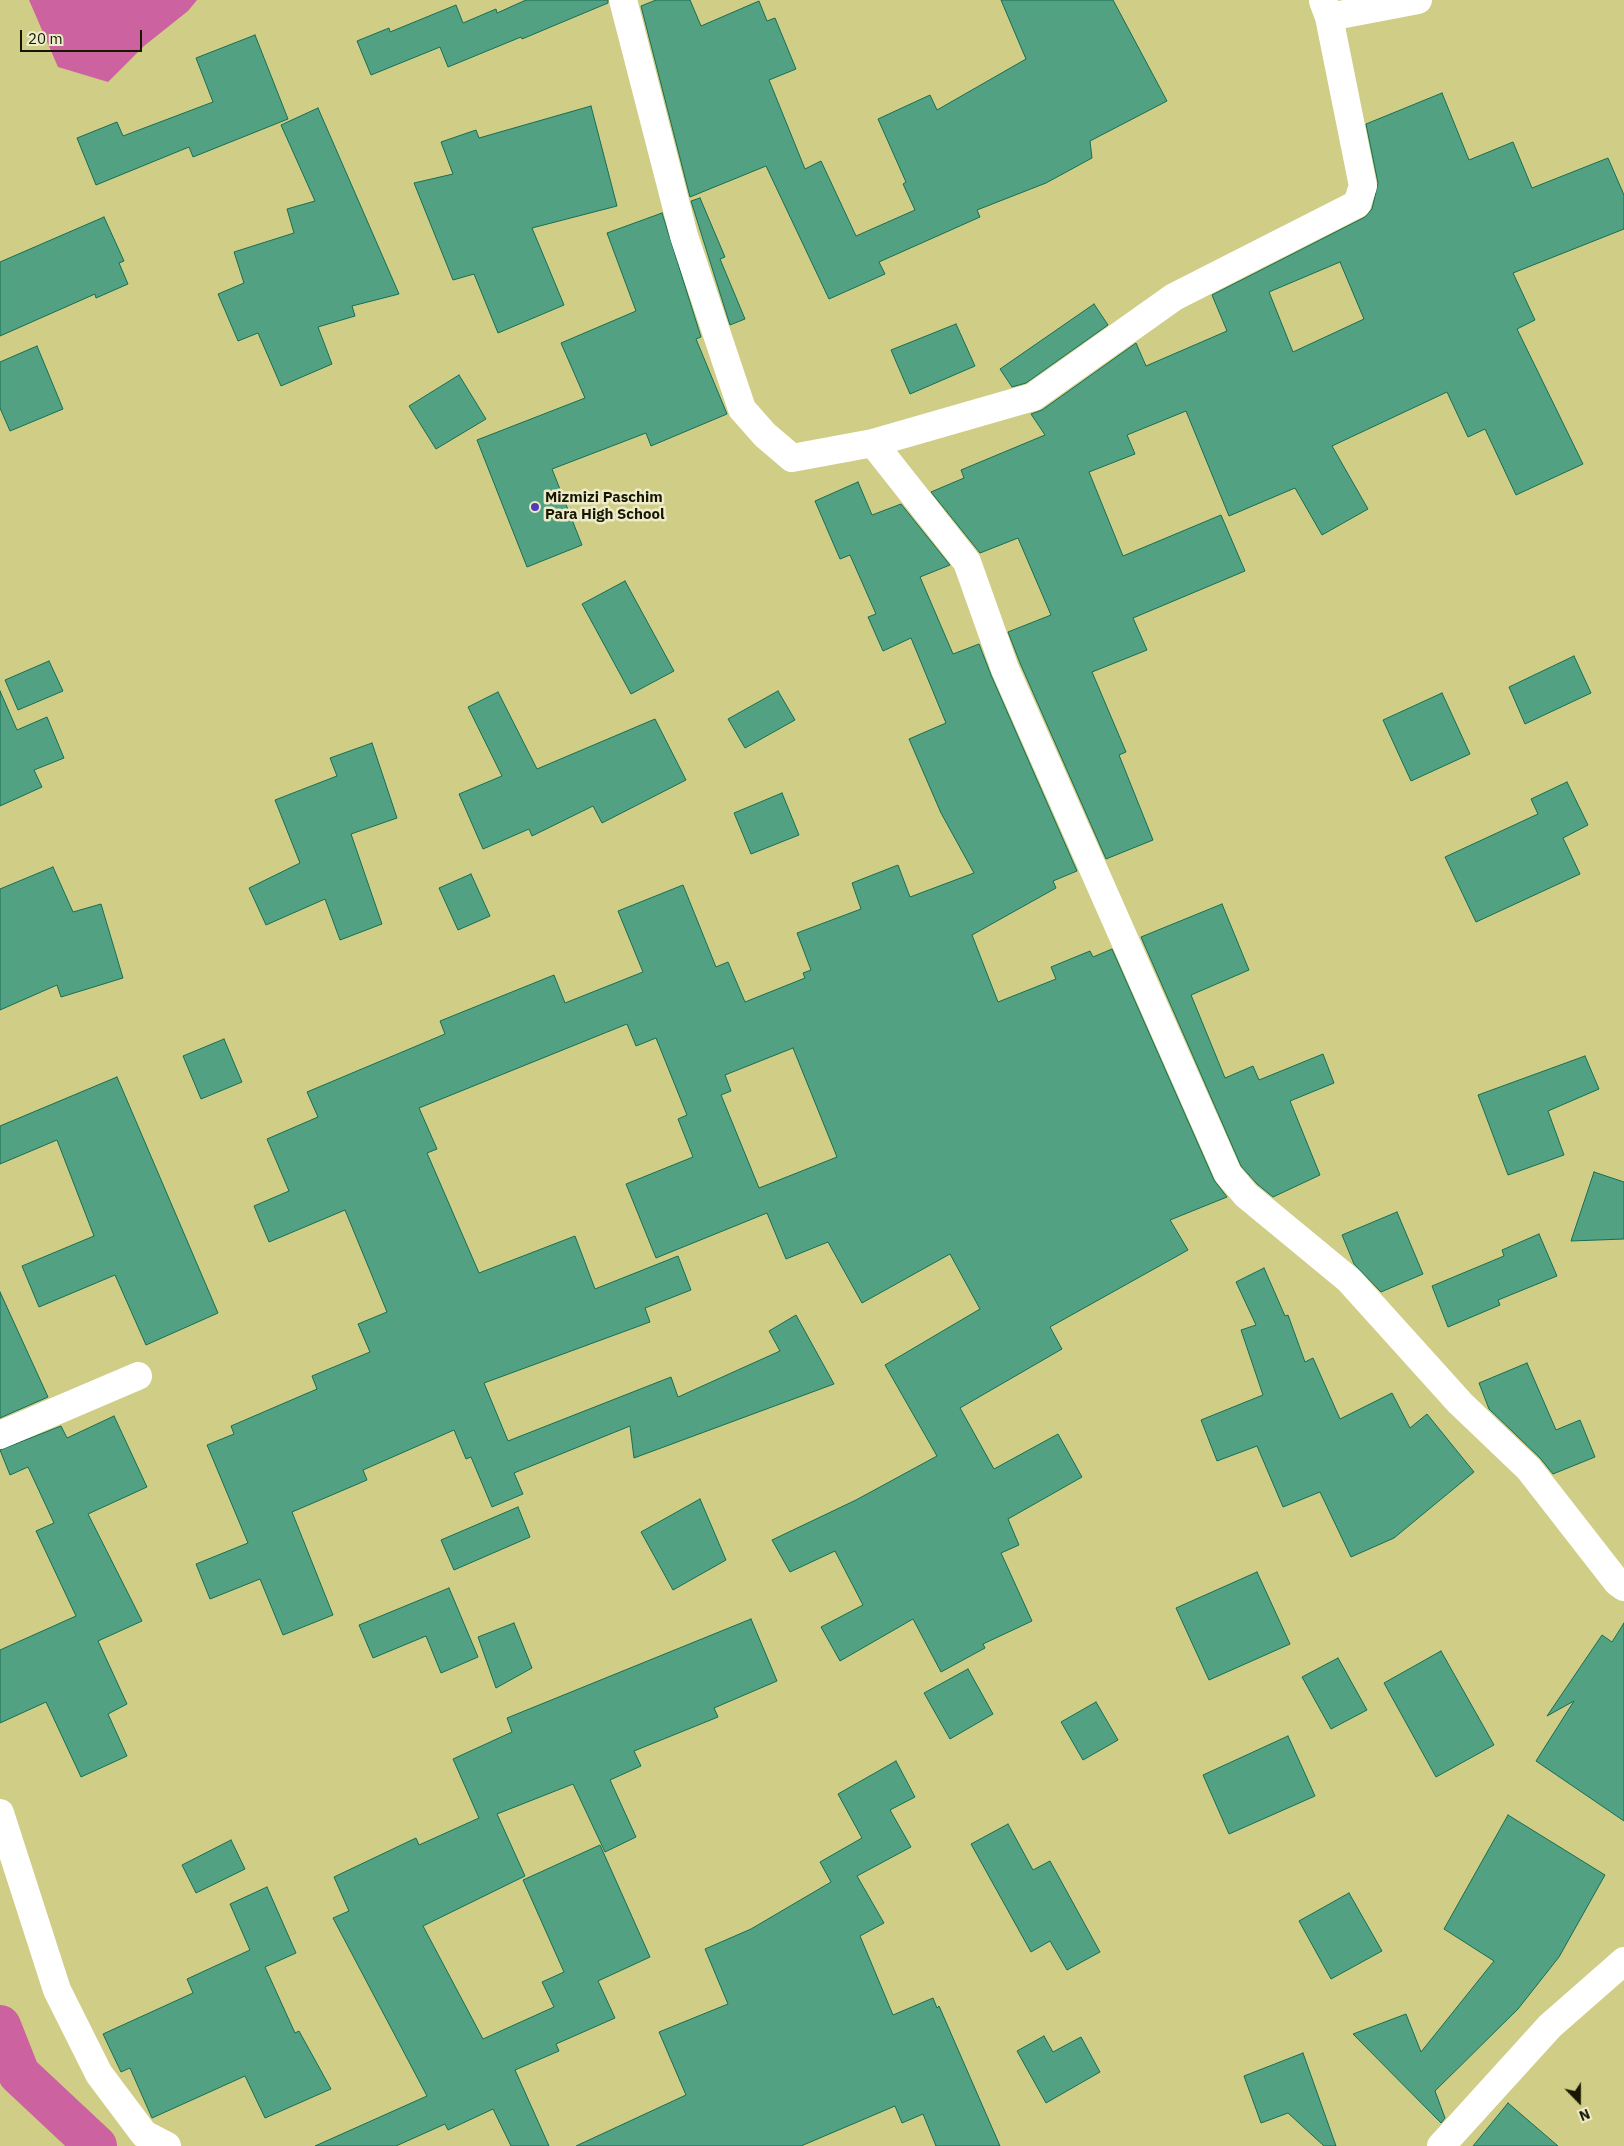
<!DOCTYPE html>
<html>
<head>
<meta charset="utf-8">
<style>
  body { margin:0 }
  #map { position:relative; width:1624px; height:2146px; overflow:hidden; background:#d0cd87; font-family:"IBM Plex Sans",sans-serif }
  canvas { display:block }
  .north { position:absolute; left:1554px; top:2076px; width:50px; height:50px; -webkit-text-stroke:4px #edecca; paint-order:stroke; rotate:158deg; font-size:14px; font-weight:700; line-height:20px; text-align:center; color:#171600 }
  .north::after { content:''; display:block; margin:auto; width:18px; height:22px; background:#171600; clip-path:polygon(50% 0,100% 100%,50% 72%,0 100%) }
  .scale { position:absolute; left:20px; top:30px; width:122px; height:22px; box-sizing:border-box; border:2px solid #171600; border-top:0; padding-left:6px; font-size:15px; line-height:18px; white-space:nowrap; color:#171600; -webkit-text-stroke:4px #edecca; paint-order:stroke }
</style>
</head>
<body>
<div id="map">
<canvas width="1624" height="2146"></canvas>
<div class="north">N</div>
<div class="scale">20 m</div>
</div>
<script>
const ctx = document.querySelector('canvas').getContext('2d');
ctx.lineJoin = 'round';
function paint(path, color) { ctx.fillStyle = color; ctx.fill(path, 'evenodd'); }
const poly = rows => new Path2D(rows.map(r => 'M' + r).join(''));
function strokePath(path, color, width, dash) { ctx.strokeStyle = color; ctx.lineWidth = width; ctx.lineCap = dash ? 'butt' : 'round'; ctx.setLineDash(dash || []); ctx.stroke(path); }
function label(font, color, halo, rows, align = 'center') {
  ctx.font = font + ' "IBM Plex Sans",sans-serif'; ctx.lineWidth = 5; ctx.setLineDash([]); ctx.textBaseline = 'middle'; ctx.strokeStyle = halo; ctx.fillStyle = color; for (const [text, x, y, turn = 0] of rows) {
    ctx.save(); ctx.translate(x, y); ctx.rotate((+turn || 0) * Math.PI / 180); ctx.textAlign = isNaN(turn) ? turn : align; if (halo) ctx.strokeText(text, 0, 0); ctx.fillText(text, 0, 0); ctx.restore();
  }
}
paint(poly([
  [29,0,197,0,188,11,144,46,108,82,58,67]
]), '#cc629f');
strokePath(poly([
  [0,2026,19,2074,96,2146]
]), '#cc629f', 42);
const building = poly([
  [526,0,608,0,608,3,522,39,521,37,448,67,440,47,371,75,357,41,389,28,390,32,456,5,463,23,496,9,497,13,526,0],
  [656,0,690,0,701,26,759,1,767,21,775,18,796,69,769,80,805,169,821,161,856,236,915,210,903,184,906,182,878,119,930,95,937,110,1026,59,1001,0,1113,0,1167,101,1090,141,1092,158,1046,183,977,210,980,217,879,262,885,274,829,299,766,166,690,197,641,6,656,0],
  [255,35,288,119,193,157,189,147,96,185,77,138,117,122,123,136,213,102,196,58,255,35],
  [1442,93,1469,160,1513,142,1532,188,1608,158,1624,195,1624,229,1513,273,1535,320,1517,329,1583,464,1516,495,1485,429,1468,437,1447,392,1332,446,1368,509,1322,535,1295,488,1229,516,1186,411,1127,435,1135,454,1089,472,1123,556,1221,515,1245,571,1133,618,1147,650,1092,672,1126,752,1119,755,1153,840,1106,859,1020,663,1008,632,1051,615,1018,538,980,553,931,492,964,478,961,470,1045,435,1031,414,1042,410,1136,343,1146,366,1227,331,1212,295,1365,217,1372,209,1378,183,1366,124,1442,93],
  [1340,262,1364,319,1293,352,1269,292,1340,262],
  [591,106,617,206,532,228,564,305,498,333,474,274,453,280,414,183,453,174,441,142,476,130,479,138,591,106],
  [318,108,399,294,352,306,355,316,318,327,332,364,281,386,258,333,238,341,218,294,244,283,234,252,294,233,287,209,315,201,281,125,318,108],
  [700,198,725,257,720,259,745,319,730,325,691,201,700,198],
  [662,213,701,337,696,339,727,414,651,446,646,433,552,469,582,545,527,567,477,440,585,398,561,343,636,311,607,233,662,213],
  [104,217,124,261,119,263,128,284,96,298,95,294,0,336,0,262,104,217],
  [1094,304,1108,325,1026,383,1012,387,1000,369,1094,304],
  [956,324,975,366,910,394,891,350,956,324],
  [37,346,63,409,10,431,0,408,0,362,37,346],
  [459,375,486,419,436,449,409,406,459,375],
  [858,482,872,515,901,504,950,565,920,577,953,654,979,644,991,675,1077,871,1053,881,1056,888,972,935,998,1002,1056,979,1051,967,1090,951,1093,957,1112,949,1214,1180,1227,1197,1170,1220,1188,1250,1050,1327,1062,1349,960,1408,994,1469,1058,1434,1082,1477,1008,1519,1019,1545,1001,1553,1032,1621,983,1644,985,1648,941,1672,913,1619,840,1661,821,1627,863,1605,835,1551,790,1572,772,1540,856,1500,937,1456,885,1365,980,1309,950,1254,862,1303,828,1242,786,1259,767,1213,656,1258,626,1184,693,1157,678,1119,687,1115,656,1038,636,1046,627,1024,419,1108,437,1149,427,1153,479,1273,575,1236,595,1289,678,1256,691,1290,645,1308,650,1322,484,1383,508,1441,671,1377,678,1397,780,1351,769,1331,796,1315,834,1384,634,1458,630,1426,514,1473,523,1494,492,1507,471,1457,466,1459,454,1430,363,1470,367,1480,292,1512,333,1615,283,1635,260,1579,210,1599,196,1564,248,1543,207,1445,234,1434,231,1426,317,1389,312,1376,370,1352,358,1324,387,1312,345,1210,269,1242,254,1206,289,1191,267,1139,318,1117,307,1092,445,1034,440,1021,554,975,565,1003,643,972,618,911,683,885,716,967,728,962,745,1002,805,978,803,973,811,970,797,933,861,909,852,883,898,865,910,897,974,873,941,813,909,739,946,723,911,638,883,651,868,617,876,614,850,555,840,559,815,501,858,482],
  [793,1048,837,1157,759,1188,721,1095,731,1091,725,1075,793,1048],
  [625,581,674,671,631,694,582,604,625,581],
  [1574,656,1591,693,1525,724,1509,687,1574,656],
  [49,661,63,691,18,710,5,680,49,661],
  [0,691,17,730,47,717,64,758,34,770,42,787,0,806,0,691],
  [778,691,795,720,745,748,728,719,778,691],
  [498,692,537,769,655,719,686,780,602,823,593,806,532,836,529,829,483,849,459,794,502,776,468,707,498,692],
  [1442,693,1470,754,1411,781,1383,720,1442,693],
  [372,743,397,818,351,834,382,924,340,940,325,899,266,925,249,888,300,863,275,800,337,776,330,758,372,743],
  [1567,782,1588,825,1563,838,1580,874,1476,922,1445,857,1538,814,1531,799,1567,782],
  [782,793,799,835,751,854,734,813,782,793],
  [53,867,73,912,101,904,123,978,61,997,57,985,0,1010,0,889,53,867],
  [471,874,490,916,458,930,439,888,471,874],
  [1222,904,1249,970,1191,995,1225,1078,1253,1066,1259,1080,1323,1054,1334,1083,1290,1101,1320,1175,1273,1197,1257,1184,1241,1166,1141,937,1222,904],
  [224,1039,242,1082,201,1099,183,1056,224,1039],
  [1585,1056,1599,1089,1548,1111,1564,1155,1508,1175,1478,1095,1585,1056],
  [117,1077,218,1313,146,1345,115,1275,39,1307,22,1266,94,1236,57,1140,0,1164,0,1126,117,1077],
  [1594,1172,1624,1182,1624,1239,1571,1241,1594,1172],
  [1397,1212,1423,1274,1381,1292,1354,1264,1342,1235,1397,1212],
  [1539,1234,1557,1276,1498,1300,1500,1305,1448,1327,1432,1286,1504,1256,1502,1250,1539,1234],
  [1264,1268,1285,1316,1288,1315,1305,1362,1313,1358,1340,1419,1392,1393,1410,1428,1427,1414,1474,1472,1394,1538,1351,1557,1320,1492,1283,1507,1257,1446,1217,1461,1201,1420,1263,1395,1241,1330,1256,1325,1236,1282,1264,1268],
  [0,1292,48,1397,0,1418,0,1292],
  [1527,1363,1556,1430,1580,1420,1595,1457,1553,1474,1540,1458,1489,1409,1479,1383,1527,1363],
  [114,1416,147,1487,88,1514,142,1621,98,1641,127,1704,108,1714,127,1756,81,1777,46,1702,0,1723,0,1650,76,1616,36,1531,54,1523,28,1467,10,1475,0,1450,61,1426,67,1438,114,1416],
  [700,1499,726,1560,673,1590,641,1532,700,1499],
  [518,1507,530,1537,454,1570,441,1540,518,1507],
  [1257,1572,1290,1644,1209,1680,1176,1608,1257,1572],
  [449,1588,478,1657,441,1673,426,1636,373,1658,359,1625,449,1588],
  [751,1619,777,1681,714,1708,718,1717,634,1751,641,1766,610,1780,636,1837,605,1852,573,1784,497,1814,525,1876,423,1926,483,2039,554,2007,542,1982,564,1972,523,1880,600,1845,650,1957,598,1981,615,2018,556,2044,559,2051,515,2070,549,2146,511,2146,493,2109,448,2130,445,2124,396,2146,315,2146,427,2096,333,1918,349,1911,334,1877,416,1838,419,1845,479,1818,453,1759,512,1732,507,1718,751,1619],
  [514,1623,532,1668,496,1688,478,1637,514,1623],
  [1624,1623,1624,1821,1536,1761,1574,1701,1547,1716,1602,1635,1612,1642,1624,1623],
  [1441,1651,1494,1745,1436,1777,1384,1683,1441,1651],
  [1338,1658,1367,1710,1331,1729,1302,1677,1338,1658],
  [968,1669,993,1714,950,1739,924,1693,968,1669],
  [1096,1702,1118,1740,1083,1760,1061,1722,1096,1702],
  [1288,1736,1315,1796,1229,1834,1203,1775,1288,1736],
  [896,1761,915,1797,890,1810,911,1847,857,1876,884,1923,860,1936,893,2015,933,1998,937,2008,939,2006,1000,2146,936,2146,923,2114,902,2123,895,2106,801,2146,576,2146,686,2095,659,2032,728,2004,705,1949,751,1929,831,1882,820,1862,862,1838,838,1794,896,1761],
  [1508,1815,1605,1875,1559,1957,1518,2009,1435,2091,1445,2118,1441,2123,1353,2034,1406,2014,1421,2052,1494,1961,1444,1929,1508,1815],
  [1008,1824,1033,1870,1050,1861,1100,1952,1067,1970,1050,1941,1031,1952,971,1844,1008,1824],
  [231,1840,245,1869,196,1893,182,1865,231,1840],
  [267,1887,296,1953,265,1967,295,2033,299,2031,331,2089,265,2118,245,2076,152,2118,130,2068,121,2072,103,2034,193,1993,187,1979,250,1950,230,1904,267,1887],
  [1349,1893,1382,1951,1331,1979,1299,1921,1349,1893],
  [1044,2036,1053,2052,1081,2037,1100,2072,1046,2103,1017,2051,1044,2036],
  [1303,2053,1336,2146,1324,2146,1288,2113,1261,2123,1244,2076,1303,2053],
  [1508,2103,1558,2146,1473,2146,1508,2103]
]);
paint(building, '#52a183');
strokePath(building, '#176e52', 1);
strokePath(poly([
  [623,0,684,236,742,409,765,435,792,458,873,443,967,562,1005,669,1228,1174,1246,1195,1349,1280,1460,1403,1529,1469,1617,1582,1624,1587],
  [1323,1,1329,17,1418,0],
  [873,443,1033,397,1174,297,1357,204,1363,186,1329,17],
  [0,1435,138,1376],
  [0,1813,57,1990,99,2074,144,2134,167,2146],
  [1441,2146,1550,2026,1624,1961]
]), '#fff', 28);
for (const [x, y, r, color] of [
  [535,507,5,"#543bb3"]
]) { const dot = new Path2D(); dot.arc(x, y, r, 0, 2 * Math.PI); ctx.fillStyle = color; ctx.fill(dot); strokePath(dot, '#edecca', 2); }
label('bold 15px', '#171600', '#edecca', [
  ["Mizmizi Paschim",545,498],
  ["Para High School",545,515]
], 'left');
</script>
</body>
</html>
